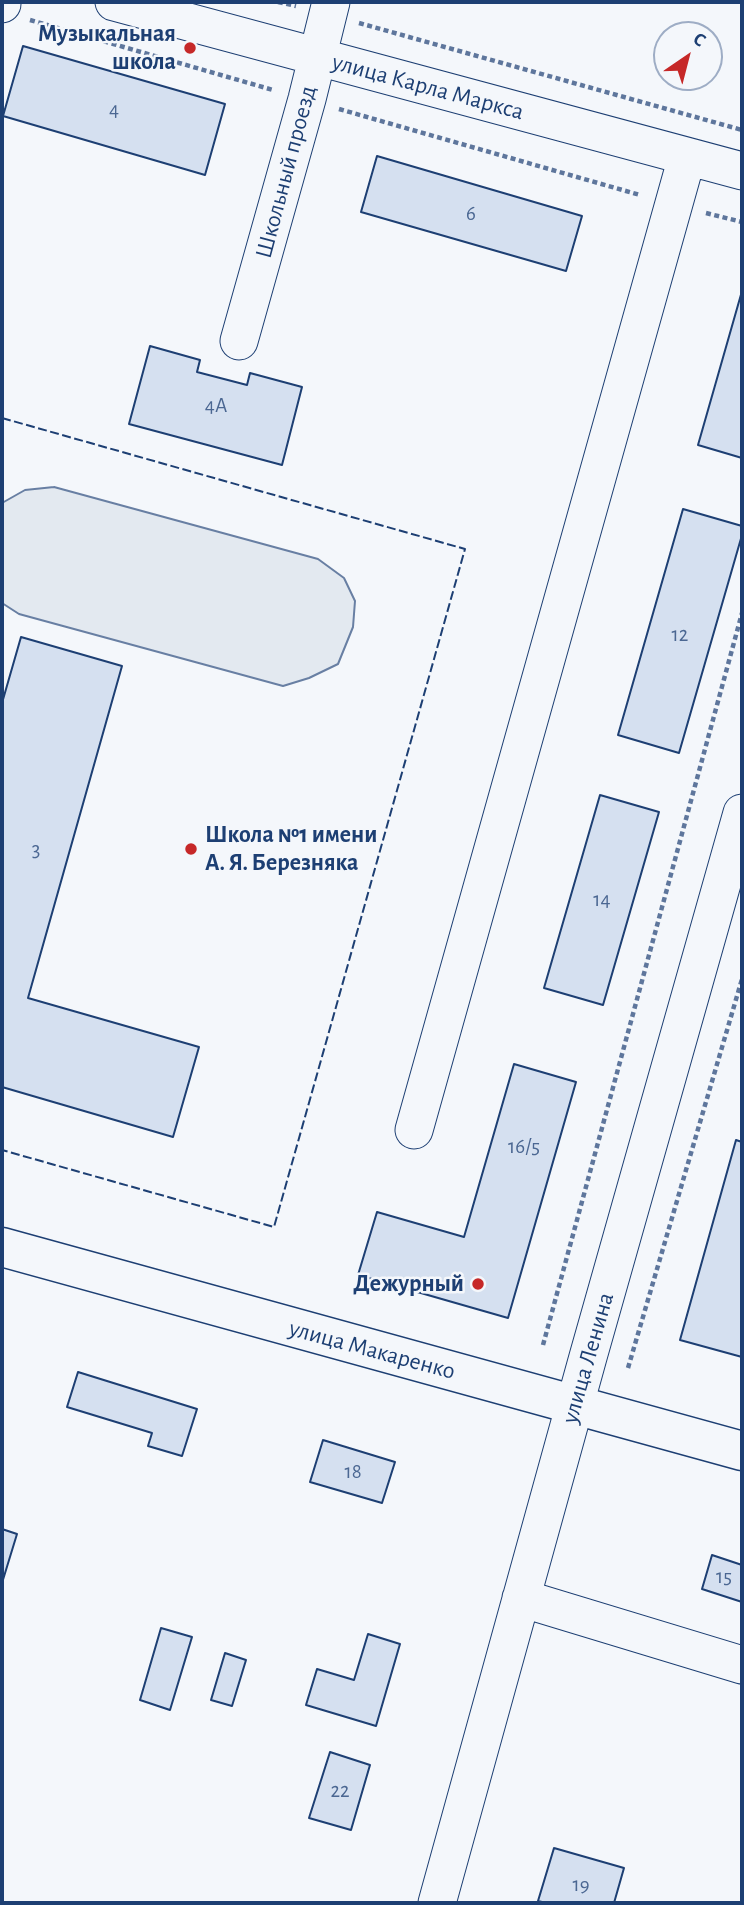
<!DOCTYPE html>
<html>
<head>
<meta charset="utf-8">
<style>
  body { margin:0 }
  #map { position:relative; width:744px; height:1905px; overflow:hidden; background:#f4f7fb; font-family:"Alegreya Sans",sans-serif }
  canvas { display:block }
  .frame { position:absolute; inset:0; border:4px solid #1d3f73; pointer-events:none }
  .north { position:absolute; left:653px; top:21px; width:70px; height:70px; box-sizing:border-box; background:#f4f7fb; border:2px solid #9eadc5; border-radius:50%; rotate:35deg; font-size:19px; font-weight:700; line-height:28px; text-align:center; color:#1d3f73 }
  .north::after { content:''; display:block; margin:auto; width:24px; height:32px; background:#c62828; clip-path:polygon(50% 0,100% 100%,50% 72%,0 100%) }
</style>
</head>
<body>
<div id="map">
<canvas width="744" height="1905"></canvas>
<div class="frame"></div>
<div class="north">С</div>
</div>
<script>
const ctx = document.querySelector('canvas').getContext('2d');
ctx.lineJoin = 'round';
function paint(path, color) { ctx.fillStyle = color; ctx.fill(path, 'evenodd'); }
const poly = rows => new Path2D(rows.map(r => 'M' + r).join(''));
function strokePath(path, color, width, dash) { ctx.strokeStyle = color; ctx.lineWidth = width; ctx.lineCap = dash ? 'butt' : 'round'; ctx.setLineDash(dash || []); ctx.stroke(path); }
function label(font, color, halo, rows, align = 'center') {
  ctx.font = font + ' "Alegreya Sans",sans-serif'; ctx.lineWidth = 5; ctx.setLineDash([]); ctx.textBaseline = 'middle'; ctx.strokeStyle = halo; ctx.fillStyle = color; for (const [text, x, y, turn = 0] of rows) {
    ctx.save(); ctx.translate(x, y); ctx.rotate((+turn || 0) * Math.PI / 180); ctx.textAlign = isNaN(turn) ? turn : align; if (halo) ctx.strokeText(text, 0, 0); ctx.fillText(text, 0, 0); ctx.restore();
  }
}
const green = poly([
  [54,487,318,559,344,578,355,601,353,627,338,664,309,678,283,686,19,614,2,603,2,503,25,490,54,487]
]);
paint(green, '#e3e9f0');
strokePath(green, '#687fa3', 2);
const building = poly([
  [23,46,225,104,205,175,3,116,23,46],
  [377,156,582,216,566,271,361,212,377,156],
  [742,291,742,458,698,445,742,291],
  [150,346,200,360,197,372,247,385,250,373,302,387,282,465,129,424,150,346],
  [683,509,742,526,742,535,679,753,618,735,683,509],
  [21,637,122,666,28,998,199,1047,173,1137,2,1087,2,703,21,637],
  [600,795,659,812,603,1005,544,988,600,795],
  [514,1064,576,1082,508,1318,358,1275,377,1212,464,1237,514,1064],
  [736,1140,742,1142,742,1357,680,1340,736,1140],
  [78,1372,197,1409,182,1456,148,1446,152,1433,67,1407,78,1372],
  [323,1440,395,1462,382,1503,310,1482,323,1440],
  [2,1529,17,1534,2,1583,2,1529],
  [712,1555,742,1565,742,1602,702,1589,712,1555],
  [161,1628,192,1637,170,1710,140,1700,161,1628],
  [368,1634,400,1644,376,1726,306,1705,317,1669,354,1680,368,1634],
  [225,1653,246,1660,232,1706,211,1700,225,1653],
  [330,1752,370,1765,351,1830,309,1818,330,1752],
  [554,1848,624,1868,614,1903,546,1903,538,1901,554,1848]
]);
paint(building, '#d5e0f0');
strokePath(building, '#1d3f73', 2);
const minor = poly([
  [114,2,742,171],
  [2,4,2,2],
  [239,341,307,99,331,2],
  [414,1130,687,157],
  [521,1598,742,1665],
  [437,1903,588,1357,742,813]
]);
const major = poly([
  [2,1247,742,1451]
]);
strokePath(minor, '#1d3f73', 39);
strokePath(major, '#1d3f73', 41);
strokePath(poly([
  [278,2,296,6],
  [30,20,273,90],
  [359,23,742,130],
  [339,109,640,195],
  [706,213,742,222],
  [543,1345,742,613],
  [628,1368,742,979]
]), '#5e769c', 4.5, [5, 3.5]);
strokePath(minor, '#f4f7fb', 37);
strokePath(major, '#f4f7fb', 38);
strokePath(poly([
  [2,418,465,549,274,1227,2,1150]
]), '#1d3f73', 2, [9, 3.5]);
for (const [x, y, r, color] of [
  [190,48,7,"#c62828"],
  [191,849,7,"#c62828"],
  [478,1284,7,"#c62828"]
]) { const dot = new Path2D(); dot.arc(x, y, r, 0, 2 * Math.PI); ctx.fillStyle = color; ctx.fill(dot); strokePath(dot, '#f4f7fb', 2.5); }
label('21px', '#4b6792', null, [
  ["4",114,110],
  ["6",471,214],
  ["4А",216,406],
  ["12",680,635],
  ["3",36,850],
  ["14",602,900],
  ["16/5",524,1147],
  ["18",353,1472],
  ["15",724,1577],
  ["22",340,1791],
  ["19",581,1885]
]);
label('bold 24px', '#1d3f73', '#f4f7fb', [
  ["Музыкальная",176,34],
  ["школа",176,62],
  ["Школа №1 имени",205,835,"left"],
  ["А. Я. Березняка",205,863,"left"],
  ["Дежурный",464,1284]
], 'right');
label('24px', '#1d3f73', '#f4f7fb', [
  ["улица Карла Маркса",428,87,15],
  ["Школьный проезд",286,172,-75],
  ["улица Макаренко",372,1350,15],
  ["улица Ленина",588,1358,-74]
]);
</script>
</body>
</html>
